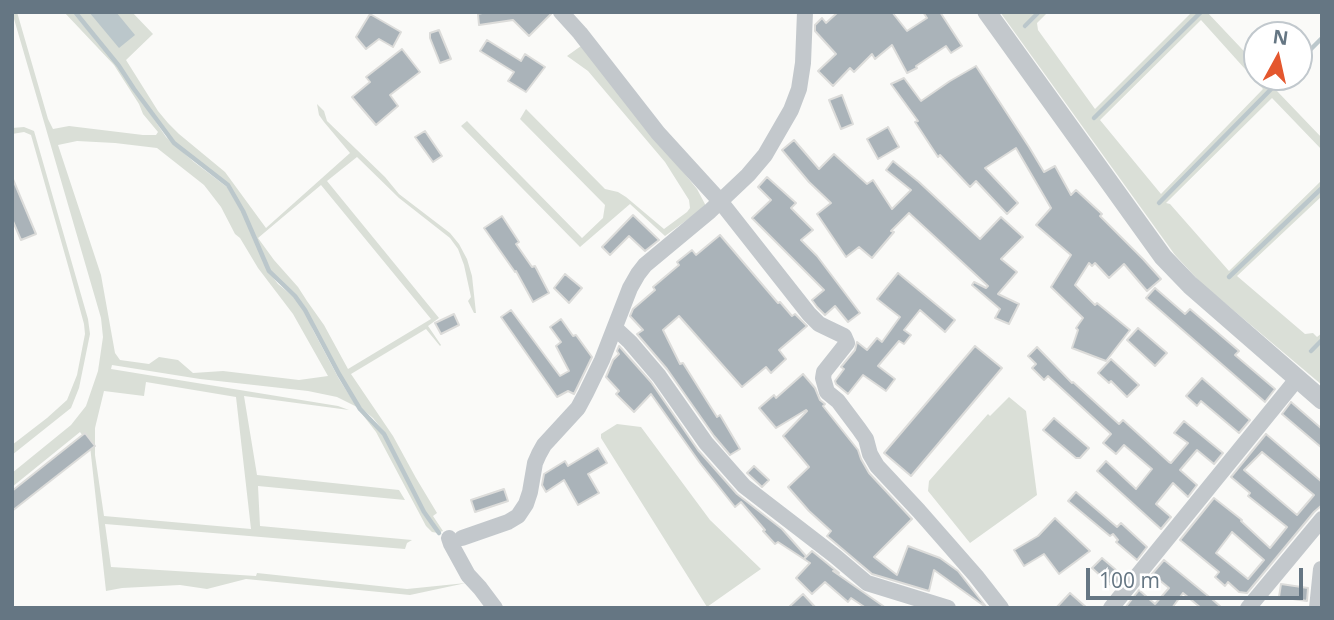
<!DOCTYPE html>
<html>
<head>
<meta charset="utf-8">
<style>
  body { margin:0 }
  #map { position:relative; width:1334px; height:620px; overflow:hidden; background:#fafaf8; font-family:"Open Sans",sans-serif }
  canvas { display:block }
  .frame { position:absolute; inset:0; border:14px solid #657683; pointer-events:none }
  .north { position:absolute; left:1243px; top:21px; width:70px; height:70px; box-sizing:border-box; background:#fff; border:2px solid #c1c8cd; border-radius:50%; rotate:8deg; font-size:19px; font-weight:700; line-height:28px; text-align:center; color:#657683 }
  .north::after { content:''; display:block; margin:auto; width:24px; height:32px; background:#e4572e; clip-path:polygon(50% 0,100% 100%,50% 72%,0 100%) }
  .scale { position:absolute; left:1086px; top:568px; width:217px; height:32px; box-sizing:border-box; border:4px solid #657683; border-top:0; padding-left:9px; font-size:21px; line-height:24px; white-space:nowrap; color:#657683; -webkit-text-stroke:5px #fff; paint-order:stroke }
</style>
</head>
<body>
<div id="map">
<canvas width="1334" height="620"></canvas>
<div class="frame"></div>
<div class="north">N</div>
<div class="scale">100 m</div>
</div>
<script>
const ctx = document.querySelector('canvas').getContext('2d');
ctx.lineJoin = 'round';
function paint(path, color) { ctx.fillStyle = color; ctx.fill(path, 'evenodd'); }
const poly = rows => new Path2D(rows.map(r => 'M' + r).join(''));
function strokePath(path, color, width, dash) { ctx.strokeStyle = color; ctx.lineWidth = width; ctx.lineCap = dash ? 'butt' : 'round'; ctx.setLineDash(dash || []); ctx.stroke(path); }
paint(poly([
  [12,12,17,12,48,119,53,129,69,126,143,135,156,135,158,132,143,114,139,104,114,65,64,12,72,12,118,66,166,137,194,162,227,187,242,212,268,271,278,284,295,298,306,312,313,330,339,379,357,407,337,397,308,391,200,379,112,365,111,369,338,406,349,410,244,396,257,475,399,490,405,500,258,486,260,526,412,540,407,543,405,549,105,524,111,567,256,576,257,573,407,589,466,583,410,595,246,579,207,589,180,585,122,588,106,591,90,446,80,432,12,487,12,473,71,425,86,406,98,371,103,337,101,318],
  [77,141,115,143,157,148,204,185,221,207,235,234,240,238,258,268,293,314,328,376,299,380,223,371,193,373,178,360,159,357,149,364,120,360,115,353,101,275,58,145],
  [146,382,236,397,251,529,104,516,95,455,95,428,104,391,144,396],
  [76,12,132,12,153,34,126,60,158,111,168,123,179,134,225,172,266,228,350,153,324,122,319,115,317,104,324,111,327,121,385,177,399,194,450,233,459,244,467,259,472,276,476,313,474,313,468,301,471,297,464,265,458,249,450,238,399,198,357,157,327,181,439,318,428,326,441,345,440,346,426,329,351,374,393,436,416,478,437,513,433,516,443,531,440,532,425,512,385,433,373,418,361,408,339,374,306,309,296,295,280,282,270,270,244,211,228,184,175,142,135,89,120,65],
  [321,185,431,319,348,369,324,325,307,301,298,287,274,260,258,238],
  [1000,12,1038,12,1024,26,1026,28,1042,12,1048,12,1037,23,1038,30,1095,109,1192,12,1199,12,1093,117,1094,119,1203,12,1207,12,1257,65,1257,77,1268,77,1271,80,1275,77,1281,77,1157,203,1158,205,1285,77,1290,77,1277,91,1322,138,1322,150,1272,98,1166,203,1170,204,1229,271,1322,180,1322,187,1227,277,1229,279,1322,191,1322,196,1237,276,1305,334,1313,333,1317,337,1322,333,1322,338,1309,350,1312,352,1322,343,1322,385,1201,283,1175,255],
  [1201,20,1263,89,1161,194,1100,120],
  [581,46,697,189,706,206,665,236,630,204,580,247,461,126,467,121,582,238,603,218,605,205,520,119,526,109,605,189,618,192,626,197,664,229,687,212,690,208,689,200,665,162,588,71,567,56],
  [24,127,34,131,88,319,90,334,79,388,71,408,12,455,12,445,47,418,67,400,77,375,85,334,84,324,69,269,31,135,24,132,12,134,12,128],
  [1009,397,1026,411,1037,495,970,543,928,491,929,481,988,414,990,416],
  [359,410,383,435,423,514,438,533,432,532,426,526,376,432],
  [617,424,641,427,710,520,761,569,707,607,601,438,601,434]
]), '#dadfd7');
paint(poly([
  [89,12,116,12,135,35,119,48]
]), '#bbc7cb');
strokePath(poly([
  [75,12,119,66,134,89,174,143,228,185,243,211,269,271,295,296,305,310,339,374,360,409,384,434,424,512,439,533],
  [1025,26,1039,12],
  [1299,61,1322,38],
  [1094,118,1201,12],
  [1159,203,1283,77],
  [1229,277,1322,188],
  [1311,351,1322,340]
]), '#bbc7cb', 4.5);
const building = poly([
  [486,12,551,12,551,14,529,36,513,20,479,25,478,14,486,12],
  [838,12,892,12,907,31,927,18,923,12,940,12,962,46,951,53,946,46,916,66,917,68,907,73,892,45,875,59,872,54,854,72,850,68,833,86,818,71,836,54,815,31,815,25,822,18,826,23,838,12],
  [370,14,401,32,393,47,379,39,366,49,356,37,370,14],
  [439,30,451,59,440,63,430,38,430,33,439,30],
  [487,40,521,61,525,54,545,67,526,92,508,81,514,72,480,51,487,40],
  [402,49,420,72,390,95,398,106,376,125,352,97,370,82,366,77,402,49],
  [976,66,1029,147,1044,172,1055,166,1071,195,1076,190,1102,214,1100,216,1143,259,1161,279,1147,291,1124,264,1109,278,1095,263,1092,266,1089,263,1075,285,1095,305,1097,303,1130,330,1106,361,1072,348,1078,330,1076,328,1083,318,1051,287,1071,255,1036,225,1051,208,1016,148,985,168,1018,203,1007,214,976,181,970,187,940,155,938,157,915,122,918,121,891,84,904,78,921,101,950,81,976,66],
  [842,95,853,124,841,129,829,100,842,95],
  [888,127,899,147,878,159,867,139,888,127],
  [425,131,442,156,433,162,415,137,425,131],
  [794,140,819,169,834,154,867,184,873,180,892,209,911,190,886,170,893,161,919,182,980,239,1001,217,1023,237,1001,259,1017,272,998,294,1019,304,1009,324,995,318,1000,309,972,285,974,282,986,288,988,286,909,213,891,231,894,232,872,258,859,247,846,257,817,214,831,203,809,182,782,150,794,140],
  [12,177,36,234,21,240,12,219,12,177],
  [767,177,796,203,791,208,813,230,801,240,817,256,860,313,848,322,835,306,825,315,817,307,812,300,824,290,752,218,771,200,758,187,767,177],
  [633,215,659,240,645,251,629,236,610,255,602,247,633,215],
  [502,216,519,242,516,244,532,267,535,266,549,293,533,302,516,271,515,272,484,228,502,216],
  [720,235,778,303,780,302,792,316,795,314,807,326,779,350,786,359,771,373,766,367,742,387,679,316,663,330,680,364,683,363,717,417,720,415,740,449,730,455,714,436,667,369,637,334,643,330,630,316,633,309,655,290,653,287,679,265,677,262,692,250,696,255,720,235],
  [898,273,955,320,945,332,920,310,904,330,911,335,904,344,899,341,878,366,895,379,886,391,863,375,848,394,836,384,835,381,844,369,841,367,855,350,857,342,867,350,877,338,882,342,900,317,877,299,898,273],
  [565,274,582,288,569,303,554,288,565,274],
  [1155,288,1185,314,1190,309,1239,351,1235,355,1275,389,1265,402,1146,298,1155,288],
  [511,310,560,376,569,371,556,346,561,342,550,327,561,319,573,336,576,335,592,357,574,394,568,391,557,397,501,317,511,310],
  [454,314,459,325,441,334,435,323,454,314],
  [1138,328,1167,353,1155,366,1127,340,1138,328],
  [619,346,651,382,698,450,737,494,782,529,806,556,804,559,778,542,775,544,763,531,765,530,741,502,735,507,700,463,651,394,634,412,616,394,619,391,606,377,613,360,619,354,617,351,619,346],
  [975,346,1002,368,911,476,884,453,975,346],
  [1037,347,1072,383,1073,382,1119,424,1123,420,1169,462,1171,463,1188,443,1174,433,1184,421,1223,453,1214,464,1197,450,1180,470,1197,485,1188,497,1173,483,1156,504,1171,517,1161,529,1097,471,1106,461,1136,489,1152,469,1124,445,1116,454,1103,443,1111,434,1048,376,1044,380,1032,368,1036,364,1028,356,1037,347],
  [1111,359,1139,385,1127,397,1111,381,1109,383,1098,373,1111,359],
  [803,374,815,388,820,400,825,404,823,406,858,450,861,459,869,473,912,519,874,557,897,575,908,546,940,558,958,571,987,608,934,570,929,591,872,574,827,536,831,531,809,511,788,487,809,467,783,436,807,411,806,410,776,428,759,408,774,395,776,398,803,374],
  [1202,378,1250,420,1239,433,1201,401,1197,406,1186,396,1202,378],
  [1291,402,1322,429,1322,448,1282,414,1291,402],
  [1054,418,1089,448,1080,458,1076,458,1043,430,1054,418],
  [85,433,95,446,12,511,12,491,85,433],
  [1266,434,1322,482,1322,505,1314,512,1247,593,1239,592,1228,582,1225,586,1215,577,1219,572,1180,540,1214,498,1242,520,1241,521,1270,548,1287,527,1248,496,1250,493,1231,477,1266,434],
  [1262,452,1314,495,1297,515,1244,470,1262,452],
  [1232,532,1264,560,1248,579,1216,553,1232,532],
  [598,448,607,463,588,474,599,493,578,505,564,480,546,492,542,485,544,474,565,461,568,466,598,448],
  [754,466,769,480,762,487,747,473,754,466],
  [504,489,508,501,475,512,471,500,504,489],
  [1076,492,1117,527,1121,523,1147,547,1137,560,1116,542,1118,540,1113,534,1110,536,1068,501,1076,492],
  [1055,518,1090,551,1059,574,1044,554,1024,566,1014,550,1038,536,1055,518],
  [812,551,839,573,833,571,886,608,866,608,851,598,848,602,825,582,812,594,796,578,810,563,804,559,812,551],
  [1102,558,1123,576,1114,588,1092,568,1102,558],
  [1164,560,1213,600,1222,608,1201,608,1183,593,1172,608,1125,608,1139,590,1155,604,1169,588,1152,574,1164,560],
  [1281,584,1308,588,1307,601,1279,597,1281,584],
  [1070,593,1087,608,1056,608,1070,593],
  [803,594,816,608,788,608,803,594]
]);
paint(building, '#aab3b9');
strokePath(building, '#dcdcda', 2);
strokePath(poly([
  [561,12,580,33,658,133,720,201,809,314,819,324,844,336,847,343,824,372,823,378,827,392,838,401,859,429,866,439,870,454,877,466,919,511,976,576,1001,608],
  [615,328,630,342,659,376,706,443,744,486,835,556,867,583,948,608],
  [449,538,451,544,468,575,480,588,495,608],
  [462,538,508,522,518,516,526,504,530,492,535,463,539,454,544,445,578,408,586,393,602,360,630,288,638,274,645,265,710,211,748,175,765,155,791,110,799,89,803,63,805,12],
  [1111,608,1297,379],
  [1248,608,1322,519],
  [1317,608,1321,569]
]), '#c3c8cc', 16);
strokePath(poly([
  [987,12,1163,257,1190,285,1322,400]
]), '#c3c8cc', 19);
</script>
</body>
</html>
